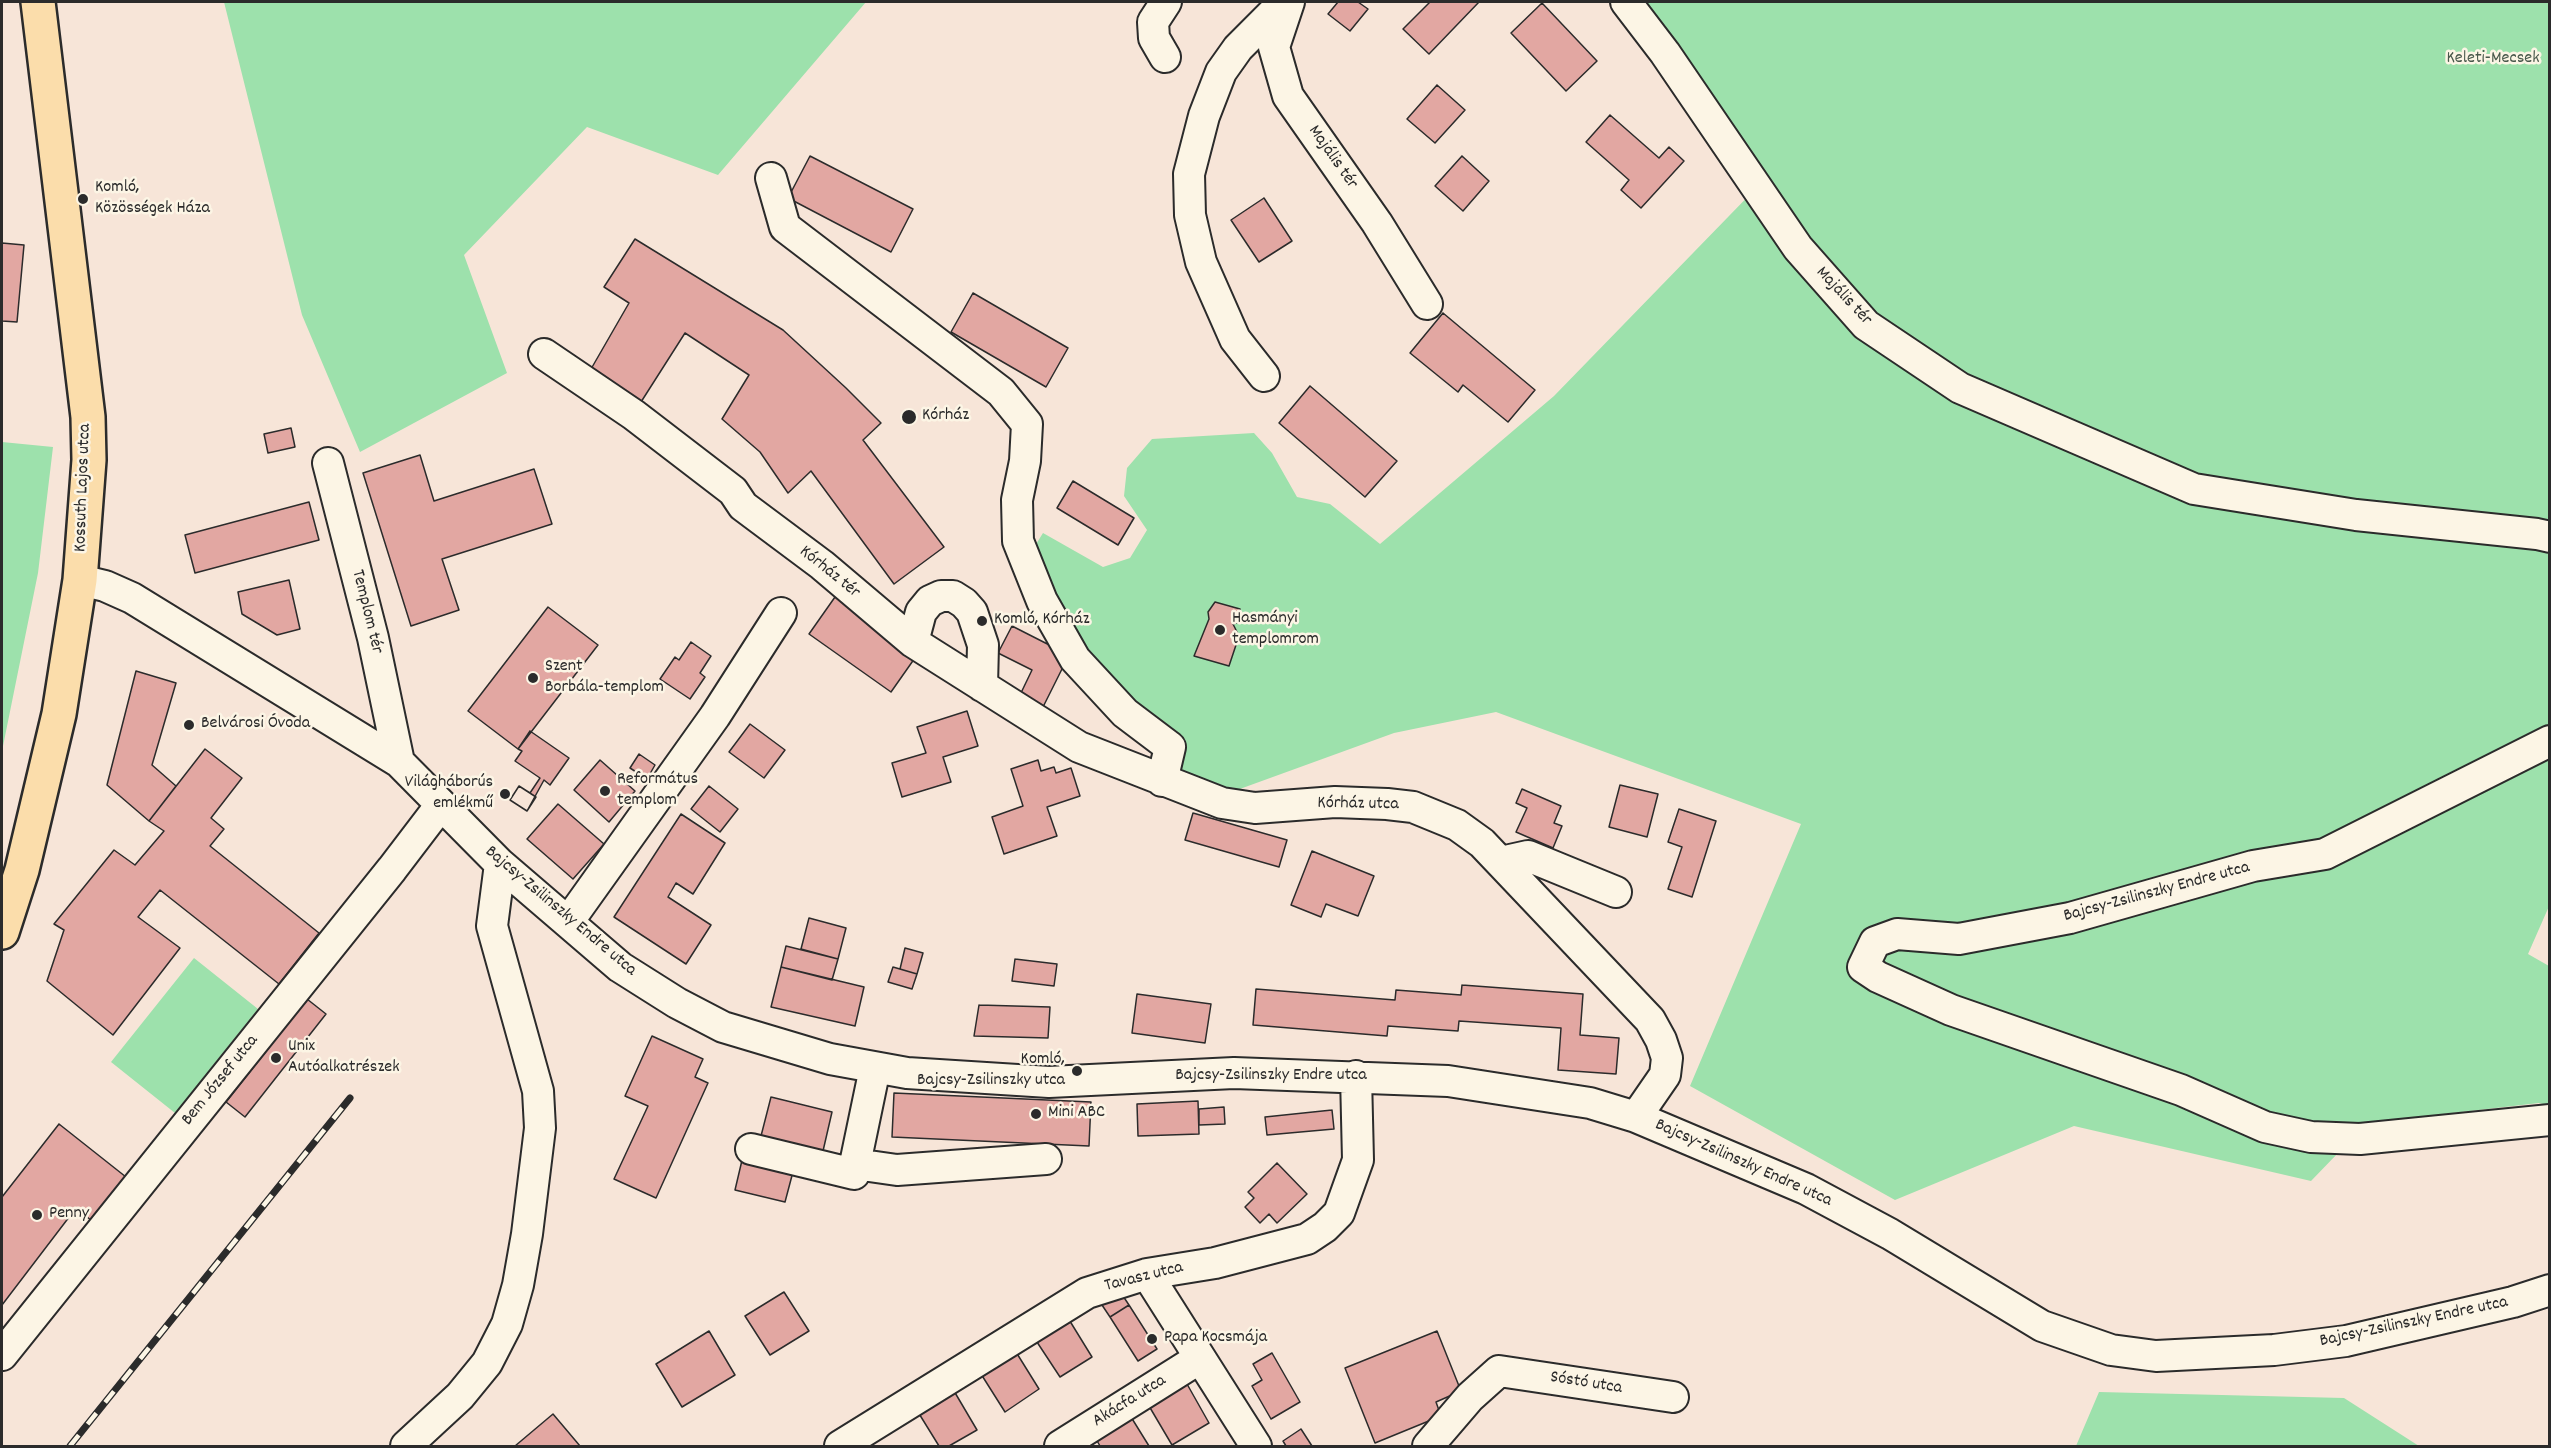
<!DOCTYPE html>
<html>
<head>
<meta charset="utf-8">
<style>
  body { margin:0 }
  #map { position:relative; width:2551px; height:1448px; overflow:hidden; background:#f7e5d8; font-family:Dekko,sans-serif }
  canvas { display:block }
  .frame { position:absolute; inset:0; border:3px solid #2b2b2b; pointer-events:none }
</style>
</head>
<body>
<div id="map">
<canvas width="2551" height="1448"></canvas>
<div class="frame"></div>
</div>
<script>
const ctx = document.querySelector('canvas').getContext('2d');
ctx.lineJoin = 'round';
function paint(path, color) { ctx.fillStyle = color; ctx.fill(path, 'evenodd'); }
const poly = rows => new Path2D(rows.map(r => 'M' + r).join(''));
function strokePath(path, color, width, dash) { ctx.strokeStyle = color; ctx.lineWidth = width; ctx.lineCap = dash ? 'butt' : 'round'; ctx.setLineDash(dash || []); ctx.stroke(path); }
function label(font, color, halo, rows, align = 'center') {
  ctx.font = font + ' Dekko,sans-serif'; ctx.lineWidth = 5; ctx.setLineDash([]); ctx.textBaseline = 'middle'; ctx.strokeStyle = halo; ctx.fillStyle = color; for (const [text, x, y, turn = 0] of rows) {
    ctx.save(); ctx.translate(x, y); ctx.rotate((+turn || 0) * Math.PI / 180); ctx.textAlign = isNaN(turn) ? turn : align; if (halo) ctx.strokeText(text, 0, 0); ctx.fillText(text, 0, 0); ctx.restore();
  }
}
paint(poly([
  [224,2,866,2,718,175,587,127,464,255,507,373,360,452,302,315],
  [1636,2,2549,2,2550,904,2528,954,2549,966,2549,1106,2539,1103,2367,1123,2311,1181,2074,1126,1895,1200,1690,1086,1801,824,1496,712,1394,733,1226,794,1171,766,1082,665,1033,549,1043,533,1103,567,1130,558,1147,530,1124,496,1127,468,1152,439,1254,433,1272,453,1297,497,1330,504,1380,544,1554,396,1763,181],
  [2,442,53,447,38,573,2,751],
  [194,958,258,1009,175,1113,111,1062],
  [2099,1392,2344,1398,2419,1446,2076,1446]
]), '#9de1ac');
const building = poly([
  [1338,2,1358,2,1368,9,1350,31,1328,14,1338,2],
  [1430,2,1479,2,1429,54,1403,29,1430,2],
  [1542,3,1597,61,1566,91,1511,33,1542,3],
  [1437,85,1465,110,1435,143,1407,119,1437,85],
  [1610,115,1659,158,1669,147,1684,161,1641,208,1621,190,1629,180,1586,142,1610,115],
  [810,156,913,209,891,252,788,198,810,156],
  [1462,156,1489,181,1463,211,1435,186,1462,156],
  [1264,198,1292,241,1259,262,1231,220,1264,198],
  [635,239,783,330,846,388,881,423,863,440,944,547,894,584,811,471,788,493,760,452,722,419,749,375,685,333,641,402,591,369,629,303,604,287,635,239],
  [2,243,24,245,17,322,2,321,2,243],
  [973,293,1068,348,1046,387,951,332,973,293],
  [1443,313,1535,390,1508,422,1463,385,1458,392,1410,353,1443,313],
  [1310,386,1397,461,1365,497,1279,423,1310,386],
  [291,428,295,447,268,453,264,434,291,428],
  [420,455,434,501,534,469,552,524,442,559,459,610,411,626,363,473,420,455],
  [1073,481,1134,518,1118,545,1057,508,1073,481],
  [309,502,319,540,195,573,185,535,309,502],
  [289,580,300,629,277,635,242,614,238,592,289,580],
  [835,597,917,655,891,692,809,634,835,597],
  [1215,602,1240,609,1239,622,1233,624,1239,636,1229,666,1194,656,1209,619,1208,612,1215,602],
  [548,607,598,645,518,749,468,711,548,607],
  [1012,626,1069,655,1042,709,1019,697,1032,670,998,653,1012,626],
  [691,642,711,656,700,673,705,677,690,699,660,679,675,657,679,660,691,642],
  [136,671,176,683,152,765,176,786,149,821,107,785,136,671],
  [967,711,978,746,943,757,951,782,902,797,892,763,926,753,917,727,967,711],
  [750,724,785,750,764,778,729,752,750,724],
  [530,731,569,758,550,785,544,780,527,811,510,800,519,786,530,793,540,778,515,761,522,751,518,749,530,731],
  [205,749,242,778,211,818,224,829,210,846,319,933,279,984,160,890,138,917,180,948,113,1035,47,981,64,930,54,924,114,850,135,865,164,831,149,821,205,749],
  [639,754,655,765,647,779,630,768,639,754],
  [600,760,635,791,609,822,574,790,600,760],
  [1038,760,1041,771,1054,767,1056,773,1071,768,1080,796,1047,807,1057,836,1004,854,992,817,1023,806,1011,769,1038,760],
  [1620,785,1658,794,1647,837,1609,827,1620,785],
  [519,786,536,797,527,811,510,800,519,786],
  [709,786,738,809,720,832,691,809,709,786],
  [1522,789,1561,806,1554,823,1562,826,1553,848,1516,832,1527,808,1516,803,1522,789],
  [558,804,604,844,573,879,527,839,558,804],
  [1679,809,1716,821,1692,897,1668,889,1682,847,1668,842,1679,809],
  [1193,813,1287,840,1279,867,1185,840,1193,813],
  [681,814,725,843,693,894,676,883,668,897,711,925,686,964,614,917,681,814],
  [1312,851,1374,876,1358,916,1326,904,1321,917,1291,905,1312,851],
  [809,918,846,928,838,959,801,949,809,918],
  [786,946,838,959,832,980,781,967,786,946],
  [905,948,923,953,917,974,900,969,905,948],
  [1015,959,1057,964,1054,986,1012,981,1015,959],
  [781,967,864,987,855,1026,771,1007,781,967],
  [893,967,917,974,912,989,888,982,893,967],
  [1462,985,1583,994,1580,1035,1619,1038,1616,1074,1558,1070,1561,1028,1459,1021,1458,1031,1388,1026,1387,1036,1253,1025,1256,989,1395,1000,1396,990,1461,995,1462,985],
  [1137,994,1211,1004,1205,1043,1132,1033,1137,994],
  [307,999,326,1014,245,1117,226,1102,307,999],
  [979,1005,1050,1007,1048,1038,974,1036,979,1005],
  [652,1036,703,1059,695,1077,708,1083,656,1198,614,1179,648,1106,625,1096,652,1036],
  [894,1093,1091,1102,1089,1146,892,1137,894,1093],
  [771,1097,832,1112,823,1151,761,1136,771,1097],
  [1198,1101,1199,1134,1138,1136,1137,1104,1198,1101],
  [1224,1107,1225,1124,1199,1125,1199,1109,1224,1107],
  [1332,1110,1334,1129,1267,1135,1265,1117,1332,1110],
  [59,1124,126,1177,92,1221,76,1208,2,1305,2,1197,59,1124],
  [743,1156,794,1168,785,1202,735,1190,743,1156],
  [1277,1163,1307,1194,1277,1223,1269,1214,1260,1223,1245,1207,1254,1198,1248,1192,1277,1163],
  [784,1292,809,1331,770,1355,745,1316,784,1292],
  [1121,1293,1129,1305,1110,1317,1102,1305,1121,1293],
  [1129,1305,1157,1349,1138,1361,1110,1317,1129,1305],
  [1068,1318,1092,1357,1060,1377,1035,1339,1068,1318],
  [709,1331,735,1375,682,1407,656,1364,709,1331],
  [1437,1331,1461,1391,1436,1402,1441,1416,1375,1443,1345,1368,1437,1331],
  [1016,1352,1039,1389,1005,1412,981,1374,1016,1352],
  [1272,1353,1300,1402,1271,1419,1252,1386,1262,1380,1253,1364,1272,1353],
  [1187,1384,1209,1423,1172,1445,1149,1406,1187,1384],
  [954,1391,977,1430,949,1446,939,1446,918,1412,954,1391],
  [553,1414,580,1446,515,1446,553,1414],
  [1131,1417,1149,1446,1100,1446,1096,1439,1131,1417],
  [1301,1429,1312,1446,1286,1446,1283,1441,1301,1429]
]);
paint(building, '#e2a7a2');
strokePath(building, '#2b2b2b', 1.5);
const minor = poly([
  [1289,2,1274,47,1288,96,1377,223,1427,304],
  [1626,2,1665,53,1798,248,1866,325,1960,388,2194,489,2356,515,2537,534,2550,537],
  [1165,57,1154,38,1153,22,1166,2],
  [771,178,785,227,1001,392,1027,424,1025,461,1017,500,1018,541,1042,601,1075,659,1125,713,1170,747,1162,781],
  [544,354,634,415,733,491,743,506,822,565,913,642,1079,747,1222,803,1255,808,1335,802,1387,804,1413,807,1457,825,1482,843,1650,1020,1661,1040,1667,1058,1665,1075,1636,1117],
  [1264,376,1235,339,1201,262,1190,215,1189,174,1204,116,1221,72,1238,48,1284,2],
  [328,463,373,638,399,762],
  [80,580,105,586,132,598,399,762,500,864,620,967,677,1003,723,1027,830,1059,907,1073,1049,1082,1234,1073,1448,1081,1590,1103,1636,1117,1806,1189,1890,1234,2042,1326,2111,1350,2156,1356,2274,1350,2346,1341,2513,1302,2550,1290],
  [913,642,921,612,930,601,941,596,953,596,964,603,972,612,983,645,982,686],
  [2550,741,2325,854,2253,866,2070,918,1959,939,1897,934,1875,942,1863,967,1878,977,1951,1010,2181,1090,2265,1127,2311,1137,2360,1139,2550,1120],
  [1501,862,1528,856,1616,892],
  [568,922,715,716,781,613],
  [875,1068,855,1164,897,1170,1046,1159],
  [751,1149,854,1174,855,1164],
  [1147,1274,1256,1446],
  [2,1355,392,869,440,806],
  [406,1446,460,1396,487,1363,507,1324,518,1285,527,1234,540,1128,538,1091,492,926,500,864],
  [840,1446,1087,1293,1147,1274,1215,1263,1307,1239,1325,1227,1339,1213,1358,1160,1356,1076],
  [1060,1446,1200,1358],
  [1428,1446,1470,1397,1499,1371,1673,1397]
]);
const major = poly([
  [2,932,22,870,59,714,80,580,89,460,88,417,38,2]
]);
strokePath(minor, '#2b2b2b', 34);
strokePath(major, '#2b2b2b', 38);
strokePath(minor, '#fcf5e5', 30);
strokePath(major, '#fbddab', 33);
const rail = poly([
  [70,1446,350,1098]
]);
strokePath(rail, '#2b2b2b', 7);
strokePath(rail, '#fcf5e5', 4.5, [14]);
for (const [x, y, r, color] of [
  [83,199,6,"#2b2b2b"],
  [909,417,8,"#2b2b2b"],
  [982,621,6,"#2b2b2b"],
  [1220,630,6,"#2b2b2b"],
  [533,678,6,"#2b2b2b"],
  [189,725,6,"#2b2b2b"],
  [605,791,6,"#2b2b2b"],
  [505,794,6,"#2b2b2b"],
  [276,1058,6,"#2b2b2b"],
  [1077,1071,6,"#2b2b2b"],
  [1036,1114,6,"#2b2b2b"],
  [37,1215,6,"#2b2b2b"],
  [1152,1339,6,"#2b2b2b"]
]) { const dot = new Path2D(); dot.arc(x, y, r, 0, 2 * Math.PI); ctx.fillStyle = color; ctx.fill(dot); strokePath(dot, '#fcf5e5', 2); }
label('18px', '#48584b', '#fcf5e5', [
  ["Keleti-Mecsek",2493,60]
]);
label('18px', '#2b2b2b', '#fcf5e5', [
  ["Majális tér",1332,158,55],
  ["Majális tér",1843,297,47],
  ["Kossuth Lajos utca",84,488,-88],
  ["Kórház tér",829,573,39],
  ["Templom tér",366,612,76],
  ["Kórház utca",1358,805,1],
  ["Bajcsy-Zsilinszky Endre utca",2157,893,-15],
  ["Bajcsy-Zsilinszky Endre utca",560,912,40],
  ["Bajcsy-Zsilinszky Endre utca",1271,1077],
  ["Bem József utca",221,1081,-51],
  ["Bajcsy-Zsilinszky Endre utca",1743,1164,24],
  ["Tavasz utca",1144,1278,-14],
  ["Bajcsy-Zsilinszky Endre utca",2414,1323,-12],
  ["Sóstó utca",1586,1384,9],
  ["Akácfa utca",1130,1402,-32]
]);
label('18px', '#2b2b2b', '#fcf5e5', [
  ["Komló,",95,189],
  ["Közösségek Háza",95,210],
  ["Kórház",922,417],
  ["Hasmányi",1232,620],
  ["templomrom",1232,641],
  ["Komló, Kórház",994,621],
  ["Szent",545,668],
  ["Borbála-templom",545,689],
  ["Belvárosi Óvoda",201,725],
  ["Református",617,781],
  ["templom",617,802],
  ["Világháborús",493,784,"right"],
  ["emlékmű",493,805,"right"],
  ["Unix",288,1048],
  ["Autóalkatrészek",288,1069],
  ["Komló,",1065,1061,"right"],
  ["Bajcsy-Zsilinszky utca",1065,1082,"right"],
  ["Mini ABC",1048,1114],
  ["Penny",49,1215],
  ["Papa Kocsmája",1164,1339]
], 'left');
</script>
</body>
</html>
